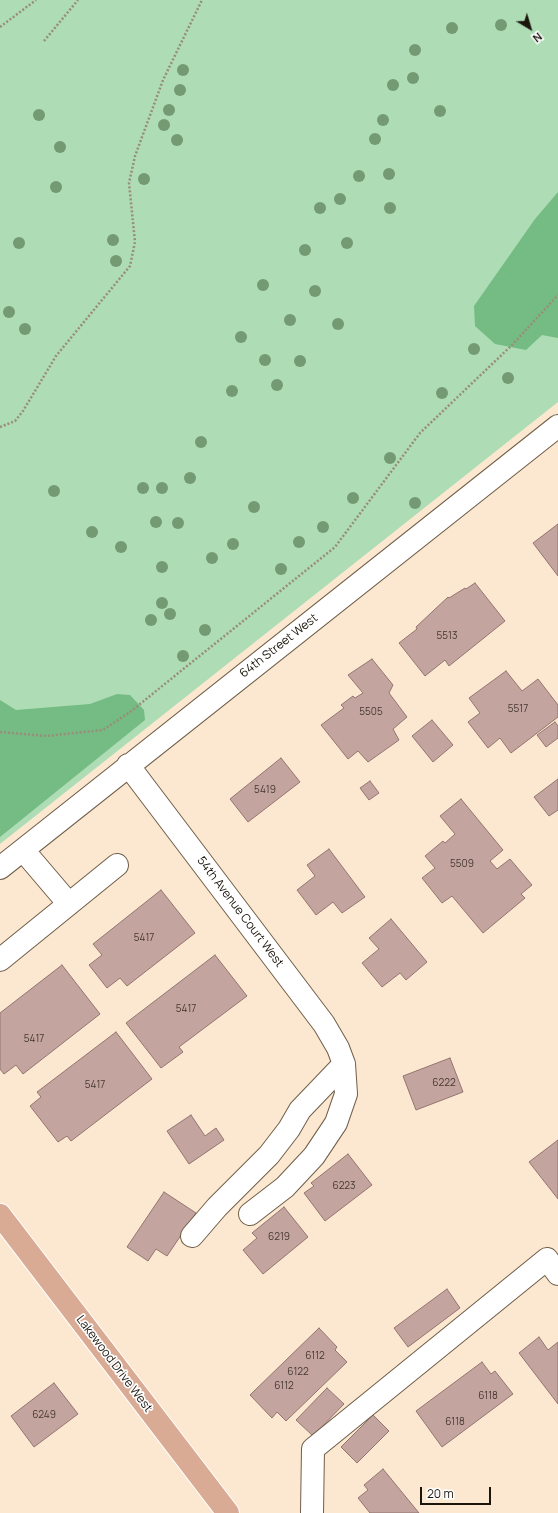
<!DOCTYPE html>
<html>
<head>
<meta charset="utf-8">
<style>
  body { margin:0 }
  #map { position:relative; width:558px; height:1513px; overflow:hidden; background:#fce8d0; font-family:Manrope,sans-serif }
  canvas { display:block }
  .north { position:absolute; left:510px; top:8px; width:40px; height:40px; -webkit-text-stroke:3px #fff; paint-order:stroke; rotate:142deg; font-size:11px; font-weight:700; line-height:16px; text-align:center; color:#1b150c }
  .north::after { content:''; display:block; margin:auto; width:14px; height:18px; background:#1b150c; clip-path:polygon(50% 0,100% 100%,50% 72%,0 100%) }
  .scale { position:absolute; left:420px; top:1487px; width:71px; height:18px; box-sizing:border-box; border:2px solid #1b150c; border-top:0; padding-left:5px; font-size:12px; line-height:14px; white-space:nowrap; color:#1b150c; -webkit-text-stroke:3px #fff; paint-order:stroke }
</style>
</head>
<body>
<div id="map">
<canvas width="558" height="1513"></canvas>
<div class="north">N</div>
<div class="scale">20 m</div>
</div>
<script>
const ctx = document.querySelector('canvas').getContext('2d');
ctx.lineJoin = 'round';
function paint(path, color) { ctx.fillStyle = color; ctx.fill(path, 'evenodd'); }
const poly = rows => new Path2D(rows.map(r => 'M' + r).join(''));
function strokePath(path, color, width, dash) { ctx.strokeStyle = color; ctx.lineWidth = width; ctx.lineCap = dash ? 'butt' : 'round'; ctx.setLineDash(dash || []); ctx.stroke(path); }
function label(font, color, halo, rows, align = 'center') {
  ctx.font = font + ' Manrope,sans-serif'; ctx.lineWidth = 3.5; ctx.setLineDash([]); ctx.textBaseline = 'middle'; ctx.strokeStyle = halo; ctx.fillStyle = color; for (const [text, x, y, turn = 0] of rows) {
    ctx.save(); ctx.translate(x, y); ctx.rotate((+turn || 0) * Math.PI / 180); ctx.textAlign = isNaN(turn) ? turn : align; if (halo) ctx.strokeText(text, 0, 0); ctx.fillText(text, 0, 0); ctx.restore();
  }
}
paint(poly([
  [0,0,558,0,558,402,0,844]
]), '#addcb5');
paint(poly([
  [558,192,558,338,542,335,526,350,495,344,475,326,474,306,535,219],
  [117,694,130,695,144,710,145,720,0,837,0,700,16,710,90,704]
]), '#74bc83');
const building = poly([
  [558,524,558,576,533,543,558,524],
  [475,583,505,621,449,666,445,660,425,676,399,643,417,629,416,627,448,597,449,598,465,588,466,589,475,583],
  [372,659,393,685,389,693,407,717,393,729,399,740,368,762,358,751,348,759,321,725,344,708,341,705,353,696,355,698,363,693,348,675,372,659],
  [506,671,522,691,538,679,558,705,558,717,511,753,500,738,488,748,468,722,480,713,469,698,506,671],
  [432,720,453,745,433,762,412,736,432,720],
  [555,722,558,726,558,738,546,747,537,735,555,722],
  [281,758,300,782,248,822,230,799,281,758],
  [558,779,558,810,549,816,534,797,558,779],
  [370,781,379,793,369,800,360,788,370,781],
  [461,799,503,850,490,861,497,869,510,859,532,885,521,894,525,898,483,933,452,896,442,903,422,878,435,868,425,856,443,841,445,843,455,834,440,816,461,799],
  [329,849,365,897,342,913,333,902,316,915,297,890,315,876,307,865,329,849],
  [161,890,195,933,127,986,120,978,107,988,89,965,102,955,93,944,161,890],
  [391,919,427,962,406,980,400,973,382,987,362,963,379,949,369,938,391,919],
  [215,955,247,996,179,1047,183,1052,161,1068,126,1023,215,955],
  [62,965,100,1014,23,1074,16,1065,4,1074,0,1069,0,1013,62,965],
  [116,1032,152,1079,71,1141,67,1136,58,1142,30,1106,41,1097,37,1092,116,1032],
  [450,1058,463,1092,416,1110,403,1076,450,1058],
  [191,1115,205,1136,216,1128,224,1140,189,1164,167,1131,191,1115],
  [558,1140,558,1199,529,1162,558,1140],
  [348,1154,372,1185,325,1221,304,1193,314,1186,311,1183,348,1154],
  [164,1192,196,1213,167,1256,156,1249,148,1261,127,1247,164,1192],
  [284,1207,308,1237,263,1274,243,1250,257,1238,252,1233,284,1207],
  [447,1289,460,1308,408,1347,394,1328,447,1289],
  [319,1328,337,1347,335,1350,347,1362,286,1421,277,1412,272,1418,250,1395,319,1328],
  [539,1337,548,1350,558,1342,558,1404,519,1353,539,1337],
  [482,1362,491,1374,495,1371,513,1394,442,1447,416,1411,482,1362],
  [54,1383,78,1414,34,1447,11,1416,54,1383],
  [327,1388,344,1404,313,1436,296,1420,327,1388],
  [373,1415,389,1431,357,1463,341,1447,373,1415],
  [383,1469,419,1513,370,1513,358,1498,368,1490,364,1485,383,1469]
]);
paint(building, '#c4a49e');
strokePath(building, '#937570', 1);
const minor = poly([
  [128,765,324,1024,338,1048,344,1064,346,1094,336,1123,314,1156,285,1187,250,1214],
  [23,850,69,904],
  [0,868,558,426],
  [0,960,117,865],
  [192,1236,217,1207,269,1155,289,1129,300,1110,344,1064],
  [312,1513,313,1449,547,1259,558,1274]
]);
const major = poly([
  [0,1215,228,1513]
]);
strokePath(minor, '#6f5e49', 24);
strokePath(major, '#fff', 24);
strokePath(poly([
  [0,27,36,0],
  [44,41,78,0],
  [0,427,15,421,23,411,56,356,130,266,135,242,129,183,135,156,163,80,202,0],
  [0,732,46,736,103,730,130,712,335,547,420,433,512,345,558,295]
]), '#9a8c7a', 2.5, [2, 2]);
strokePath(minor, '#fff', 22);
strokePath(major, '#d9aa94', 22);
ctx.fillStyle = '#749a73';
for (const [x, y] of [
  [501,25],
  [452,28],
  [415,50],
  [183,70],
  [413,78],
  [393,85],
  [180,90],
  [169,110],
  [440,111],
  [39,115],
  [383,120],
  [164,125],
  [375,139],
  [177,140],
  [60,147],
  [389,174],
  [359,176],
  [144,179],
  [56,187],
  [340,199],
  [320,208],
  [390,208],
  [113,240],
  [19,243],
  [347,243],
  [305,250],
  [116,261],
  [263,285],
  [315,291],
  [9,312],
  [290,320],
  [338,324],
  [25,329],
  [241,337],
  [474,349],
  [265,360],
  [300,361],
  [508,378],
  [277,385],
  [232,391],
  [442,393],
  [201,442],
  [390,458],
  [190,478],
  [143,488],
  [162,488],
  [54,491],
  [353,498],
  [415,503],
  [254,507],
  [156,522],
  [178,523],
  [323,527],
  [92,532],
  [299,542],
  [233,544],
  [121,547],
  [212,558],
  [162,567],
  [281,569],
  [162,603],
  [170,614],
  [151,620],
  [205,630],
  [183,656]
]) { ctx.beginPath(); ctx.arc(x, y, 6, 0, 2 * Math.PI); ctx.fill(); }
label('10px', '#453930', null, [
  ["5513",447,636],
  ["5517",518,709],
  ["5505",371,712],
  ["5419",265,790],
  ["5509",462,864],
  ["5417",144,938],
  ["5417",186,1009],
  ["5417",34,1039],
  ["6222",444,1083],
  ["5417",95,1085],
  ["6223",344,1186],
  ["6219",279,1237],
  ["6112",315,1356],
  ["6122",298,1372],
  ["6112",284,1386],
  ["6118",488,1396],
  ["6249",44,1415],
  ["6118",455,1422]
]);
label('12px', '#1b150c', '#fff', [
  ["64th Street West",279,646,-38],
  ["54th Avenue Court West",240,912,53],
  ["Lakewood Drive West",114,1364,53]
]);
</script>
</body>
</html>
